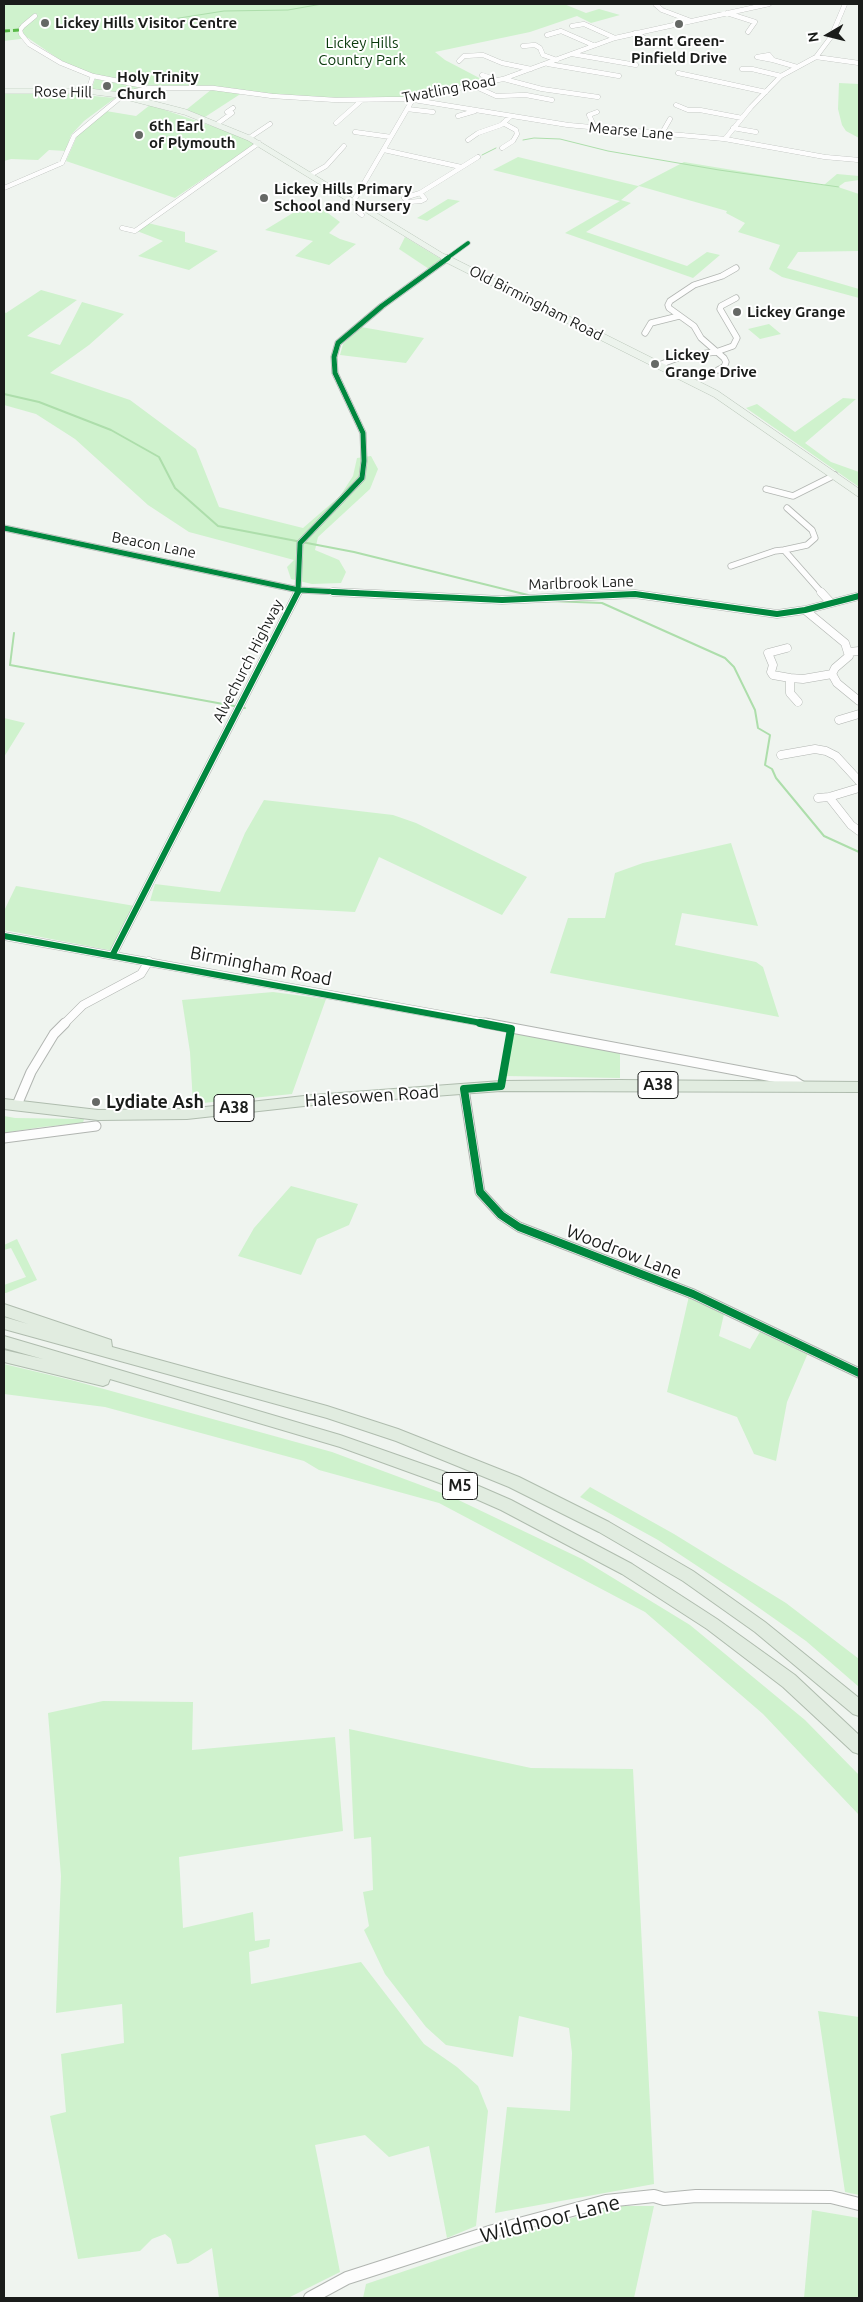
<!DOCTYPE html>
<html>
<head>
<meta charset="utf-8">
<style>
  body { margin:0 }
  #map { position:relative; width:863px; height:2302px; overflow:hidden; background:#eff4ef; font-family:Ubuntu,sans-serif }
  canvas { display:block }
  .frame { position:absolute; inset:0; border:5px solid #1a1c1a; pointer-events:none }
  .north { position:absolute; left:803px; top:10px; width:50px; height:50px; -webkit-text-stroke:4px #fff; paint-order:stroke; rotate:262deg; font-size:14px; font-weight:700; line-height:20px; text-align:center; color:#1a1c1a }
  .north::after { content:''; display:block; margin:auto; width:18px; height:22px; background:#1a1c1a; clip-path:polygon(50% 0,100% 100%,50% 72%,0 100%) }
</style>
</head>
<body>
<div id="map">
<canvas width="863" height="2302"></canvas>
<div class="frame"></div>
<div class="north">N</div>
</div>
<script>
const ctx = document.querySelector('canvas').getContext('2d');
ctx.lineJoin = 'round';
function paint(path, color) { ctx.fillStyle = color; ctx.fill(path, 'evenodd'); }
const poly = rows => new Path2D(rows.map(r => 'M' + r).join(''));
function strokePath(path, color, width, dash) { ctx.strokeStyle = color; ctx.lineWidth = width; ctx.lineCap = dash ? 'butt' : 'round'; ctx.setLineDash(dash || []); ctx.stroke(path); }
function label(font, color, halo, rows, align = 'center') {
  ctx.font = font + ' Ubuntu,sans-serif'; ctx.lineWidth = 4; ctx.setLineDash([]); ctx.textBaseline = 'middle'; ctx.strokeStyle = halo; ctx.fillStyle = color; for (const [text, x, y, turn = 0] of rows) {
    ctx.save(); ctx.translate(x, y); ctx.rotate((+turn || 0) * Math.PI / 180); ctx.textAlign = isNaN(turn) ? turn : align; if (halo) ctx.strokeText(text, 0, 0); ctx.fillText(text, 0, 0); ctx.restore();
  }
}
paint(poly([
  [4,4,564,4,586,13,599,9,620,15,591,23,577,16,530,32,435,52,445,60,487,82,410,97,374,100,274,95,230,88,151,86,93,75,66,64,28,38,4,41],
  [95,79,124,84,141,88,122,93,91,91],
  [839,83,859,84,859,138,846,131,842,125,838,109],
  [212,89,245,91,205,117,186,110],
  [4,93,72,94,115,98,84,121,71,135,66,151,49,150,38,160,11,159,4,161],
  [150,105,247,138,255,144,175,198,66,161,77,136,106,111,136,116],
  [518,157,638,186,684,162,824,185,837,174,859,176,859,180,845,182,838,187,859,194,859,251,798,252,787,268,859,289,859,298,782,277,769,269,780,245,738,232,745,223,726,213,727,211,639,186,621,200,631,203,586,232,687,266,707,252,720,255,693,278,565,233,620,201,493,170],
  [448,199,460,201,427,221,417,218],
  [306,205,317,205,340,222,329,233,340,239,356,244,329,265,295,256,313,241,265,230],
  [148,223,185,232,185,242,218,251,189,270,138,256,163,241,137,231],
  [405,237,441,259,429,269,399,249],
  [41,290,77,300,27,336,60,345,82,302,124,314,89,345,50,373,130,400,196,449,219,507,303,528,340,496,353,476,357,458,371,456,378,469,370,489,318,537,315,550,339,560,346,572,341,583,312,584,291,579,287,567,294,560,189,532,148,505,75,439,36,414,4,405,4,312,6,313],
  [769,324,781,334,760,339,748,329],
  [361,327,424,338,406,363,340,355,343,344],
  [843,398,856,399,805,443,831,462,859,472,859,487,746,408,757,404,795,432],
  [4,718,25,723,4,757],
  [264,800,393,815,416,823,527,877,502,915,379,857,355,912,150,901,155,884,220,892,245,833],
  [731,843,758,926,682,913,675,945,756,962,763,967,779,1017,550,973,568,918,605,918,615,873,643,863],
  [16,886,135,906,114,951,4,930,4,911],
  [273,992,326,999,292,1094,193,1104,190,1052,182,1000],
  [514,1033,620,1051,620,1078,505,1076],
  [4,1116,15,1118,84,1119,83,1123,42,1127,4,1133],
  [291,1186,358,1204,349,1225,317,1239,301,1275,238,1256,254,1228],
  [17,1239,37,1280,6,1293,4,1293,4,1285,26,1277,11,1248,4,1250,4,1245],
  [689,1296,724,1314,719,1336,750,1349,761,1330,808,1353,787,1402,776,1461,754,1454,737,1417,667,1392],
  [4,1364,75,1381,332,1452,450,1496,582,1559,690,1625,805,1720,859,1775,859,1815,763,1714,645,1612,439,1503,319,1470,304,1461,105,1407,4,1394],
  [590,1487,674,1534,786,1603,859,1659,859,1687,806,1641,738,1593,658,1540,580,1497],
  [103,1701,193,1702,192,1750,335,1737,343,1831,179,1857,183,1928,253,1912,255,1941,270,1939,269,1947,249,1952,251,1984,361,1962,424,2044,457,2067,478,2086,488,2111,476,2226,447,2238,429,2146,389,2157,365,2135,315,2145,340,2272,288,2298,219,2298,212,2248,188,2263,177,2264,171,2239,165,2234,152,2239,140,2251,78,2259,50,2116,66,2112,61,2054,124,2043,122,2004,56,2013,61,1876,48,1713],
  [349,1729,531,1768,633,1769,654,2184,495,2213,507,2107,570,2111,572,2053,569,2028,519,2016,513,2057,446,2045,426,2027,385,1974,364,1930,369,1926,363,1892,373,1890,371,1837,354,1839],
  [818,2011,859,2017,859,2195,845,2192],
  [612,2206,654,2206,634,2298,363,2298,366,2284,488,2243],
  [812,2210,859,2218,859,2298,804,2298]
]), '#cff2cd');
strokePath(poly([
  [173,19,224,11,288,10,322,4],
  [523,140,534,138,560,139,608,151,719,170,839,187],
  [482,155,496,148]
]), '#addeab', 1);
strokePath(poly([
  [4,394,39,402,111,430,159,457,175,488,218,526,354,552,528,595],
  [550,601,602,603,725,658,734,667,755,710,758,728,770,735,765,765,772,769,776,778,824,836,859,852],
  [14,633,10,665,245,708]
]), '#addeab', 2);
const minorFar4 = poly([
  [655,4,662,10,691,21],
  [727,13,755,22,748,32],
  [35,16,23,26,20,30,21,34,29,44,61,63,93,76,88,91],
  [572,26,584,24,615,38],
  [635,33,650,41,670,44],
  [547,35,561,31,593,45],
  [523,46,535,45,540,48,543,55,557,60],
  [572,54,636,65],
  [769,55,773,60,757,57,769,55],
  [816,57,859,63],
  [773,60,797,67],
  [459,61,464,56,483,55,502,63,531,69],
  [548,64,619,76],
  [742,69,752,69,781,76],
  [678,73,766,92],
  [482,75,497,80],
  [93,76,144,86],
  [504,79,542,89,598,97],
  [474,86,496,96,526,95,552,100],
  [119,95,149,88,213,88,272,96,336,100,404,99,503,79,615,38,769,4],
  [414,100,568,125,725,139,825,157,859,160],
  [676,105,688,110,700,110,742,118],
  [407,109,433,112],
  [458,116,475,111],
  [336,123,362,100],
  [217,124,232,113,227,112,233,108],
  [595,128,589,115,597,112],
  [733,128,756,132],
  [355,132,391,137],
  [662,133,670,119],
  [249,138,270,124],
  [725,139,751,107,781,76,816,57,831,37,845,4],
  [468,140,478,133,501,125,511,116],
  [502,148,513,141,517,134,516,130,503,123],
  [384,150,461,167],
  [312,174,326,166,344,146],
  [4,188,62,163,74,136,122,96],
  [420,193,425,199,421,201,408,202,404,198,420,193],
  [420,193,478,157],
  [353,202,413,99],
  [361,208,356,210,362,215],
  [122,228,135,231,259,143],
  [446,259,468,243]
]);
const minorFar3 = poly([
  [645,333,651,323,679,316],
  [659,365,683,356,716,352,733,346,737,338,720,309,721,306,736,298],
  [718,370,724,367,726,362,724,358,701,338,694,326,669,308,668,305,670,301,694,285,722,276,736,268],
  [766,489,793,496,835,475],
  [787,508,812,530,815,538,807,545,784,550,822,593],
  [4,528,299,590,358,593],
  [731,566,775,551,784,550],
  [298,593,300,543,362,478,364,461,363,433,335,373,334,357,338,343,382,306,448,258]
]);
const minorFar2 = poly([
  [333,592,502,600,635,594,777,614,805,610,859,596],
  [821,592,831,603],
  [805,610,845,643,849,656,835,668,832,674,837,683,859,701],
  [787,648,768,653,773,665,771,672,773,675,790,678],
  [849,652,859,651],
  [798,702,790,693,790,678,803,679,832,674],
  [839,720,859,714],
  [781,755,815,749,826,751,836,756,859,781],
  [829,797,851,825,859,831],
  [818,798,829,797,859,788],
  [4,936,492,1024],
  [113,954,298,592],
  [64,1024,83,1005,141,974,149,961]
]);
const minorFar1 = poly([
  [485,1023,794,1081,802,1086],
  [464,1089,480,1192,501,1215,519,1227,693,1294,859,1373],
  [17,1105,31,1072,54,1034,65,1023],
  [4,1138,96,1126]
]);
const minor = poly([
  [310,2298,347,2278,493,2231,606,2201,654,2196,664,2199,696,2196,831,2197,859,2204]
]);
const majorFar1 = poly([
  [4,91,88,91,119,95,185,112,249,138,447,259]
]);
const major = poly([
  [445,258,716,394,859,493]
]);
const highway = poly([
  [619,1080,859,1082,859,1092,501,1091,313,1105,187,1119,98,1120,4,1109,4,1099,98,1110,187,1109,313,1095,501,1081,619,1080],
  [4,1304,111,1340,112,1347,327,1406,398,1429,519,1477,609,1522,693,1571,765,1622,859,1698,859,1716,853,1714,755,1632,683,1581,599,1532,509,1487,396,1441,327,1418,4,1329,4,1317,28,1324,4,1316,4,1304],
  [4,1336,340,1435,451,1474,511,1500,632,1564,717,1619,795,1675,859,1735,859,1754,853,1752,783,1687,707,1629,622,1574,501,1510,442,1484,340,1447,110,1379,108,1384,103,1386,4,1362,4,1350,43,1359,4,1348,4,1336]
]);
strokePath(minorFar4, '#b1b5b1', 5);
strokePath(minorFar3, '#b1b5b1', 7);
strokePath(minorFar2, '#b1b5b1', 9);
strokePath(minorFar1, '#b1b5b1', 11);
strokePath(minor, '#b1b5b1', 14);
strokePath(majorFar1, '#afbcae', 6);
strokePath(major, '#afbcae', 8);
strokePath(highway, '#afbcae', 2);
strokePath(minorFar4, '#fdfdfd', 4.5);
strokePath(minorFar3, '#fdfdfd', 5.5);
strokePath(minorFar2, '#fdfdfd', 8);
strokePath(minorFar1, '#fdfdfd', 9);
strokePath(minor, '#fdfdfd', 12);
strokePath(majorFar1, '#ecf3ec', 5.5);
strokePath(major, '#ecf3ec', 7);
paint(highway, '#e1ece0');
strokePath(poly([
  [4,31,20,30]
]), '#58b947', 3, [6, 3]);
strokePath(poly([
  [446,259,468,243]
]), '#00873e', 4);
strokePath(poly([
  [4,528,299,590,358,593],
  [298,593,300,543,362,478,364,461,363,433,335,373,334,357,338,343,382,306,448,258]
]), '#00873e', 5);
strokePath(poly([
  [333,592,502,600,635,594,777,614,805,610,859,596],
  [4,936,487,1024],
  [113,954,298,592]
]), '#00873e', 6);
strokePath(poly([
  [480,1023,511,1029,501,1086,464,1089,480,1192,501,1215,519,1227,693,1294,859,1373]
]), '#00873e', 8);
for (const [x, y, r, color] of [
  [45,23,5,"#656865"],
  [679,24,5,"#656865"],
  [107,86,5,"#656865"],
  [139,135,5,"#656865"],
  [264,198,5,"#656865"],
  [737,312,5,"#656865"],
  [655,364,5,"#656865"],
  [96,1102,5,"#656865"]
]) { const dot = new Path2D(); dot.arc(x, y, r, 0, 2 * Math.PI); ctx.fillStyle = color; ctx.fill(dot); strokePath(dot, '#fff', 2); }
label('bold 15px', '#1a1c1a', '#fff', [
  ["Lickey Hills Visitor Centre",55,23],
  ["Barnt Green-",679,41,"center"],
  ["Pinfield Drive",679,58,"center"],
  ["Holy Trinity",117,77],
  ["Church",117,94],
  ["6th Earl",149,126],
  ["of Plymouth",149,143],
  ["Lickey Hills Primary",274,189],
  ["School and Nursery",274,206],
  ["Lickey Grange",747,312],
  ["Lickey",665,355],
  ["Grange Drive",665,372]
], 'left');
label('15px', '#09390b', '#fff', [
  ["Lickey Hills",362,43],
  ["Country Park",362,60]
]);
label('15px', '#1a1c1a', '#fff', [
  ["Twatling Road",449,89,-11],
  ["Rose Hill",63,92,1],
  ["Mearse Lane",631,131,5],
  ["Old Birmingham Road",536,303,27],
  ["Beacon Lane",154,545,11],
  ["Marlbrook Lane",581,583,-2],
  ["Alvechurch Highway",248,661,-63]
]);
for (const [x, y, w] of [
  [658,1085,40],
  [234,1108,40],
  [460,1486,35]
]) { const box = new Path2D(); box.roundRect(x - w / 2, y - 13.5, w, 27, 4); ctx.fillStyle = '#fff'; ctx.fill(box); strokePath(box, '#1a1c1a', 1); }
label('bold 16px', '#1a1c1a', null, [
  ["A38",658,1085],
  ["A38",234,1108],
  ["M5",460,1486]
]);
label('18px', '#1a1c1a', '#fff', [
  ["Birmingham Road",261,966,11],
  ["Halesowen Road",372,1096,-4],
  ["Woodrow Lane",624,1252,21]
]);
label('bold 18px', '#1a1c1a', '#fff', [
  ["Lydiate Ash",106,1102]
], 'left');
label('21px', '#1a1c1a', '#fff', [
  ["Wildmoor Lane",550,2219,-14]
]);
</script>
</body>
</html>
